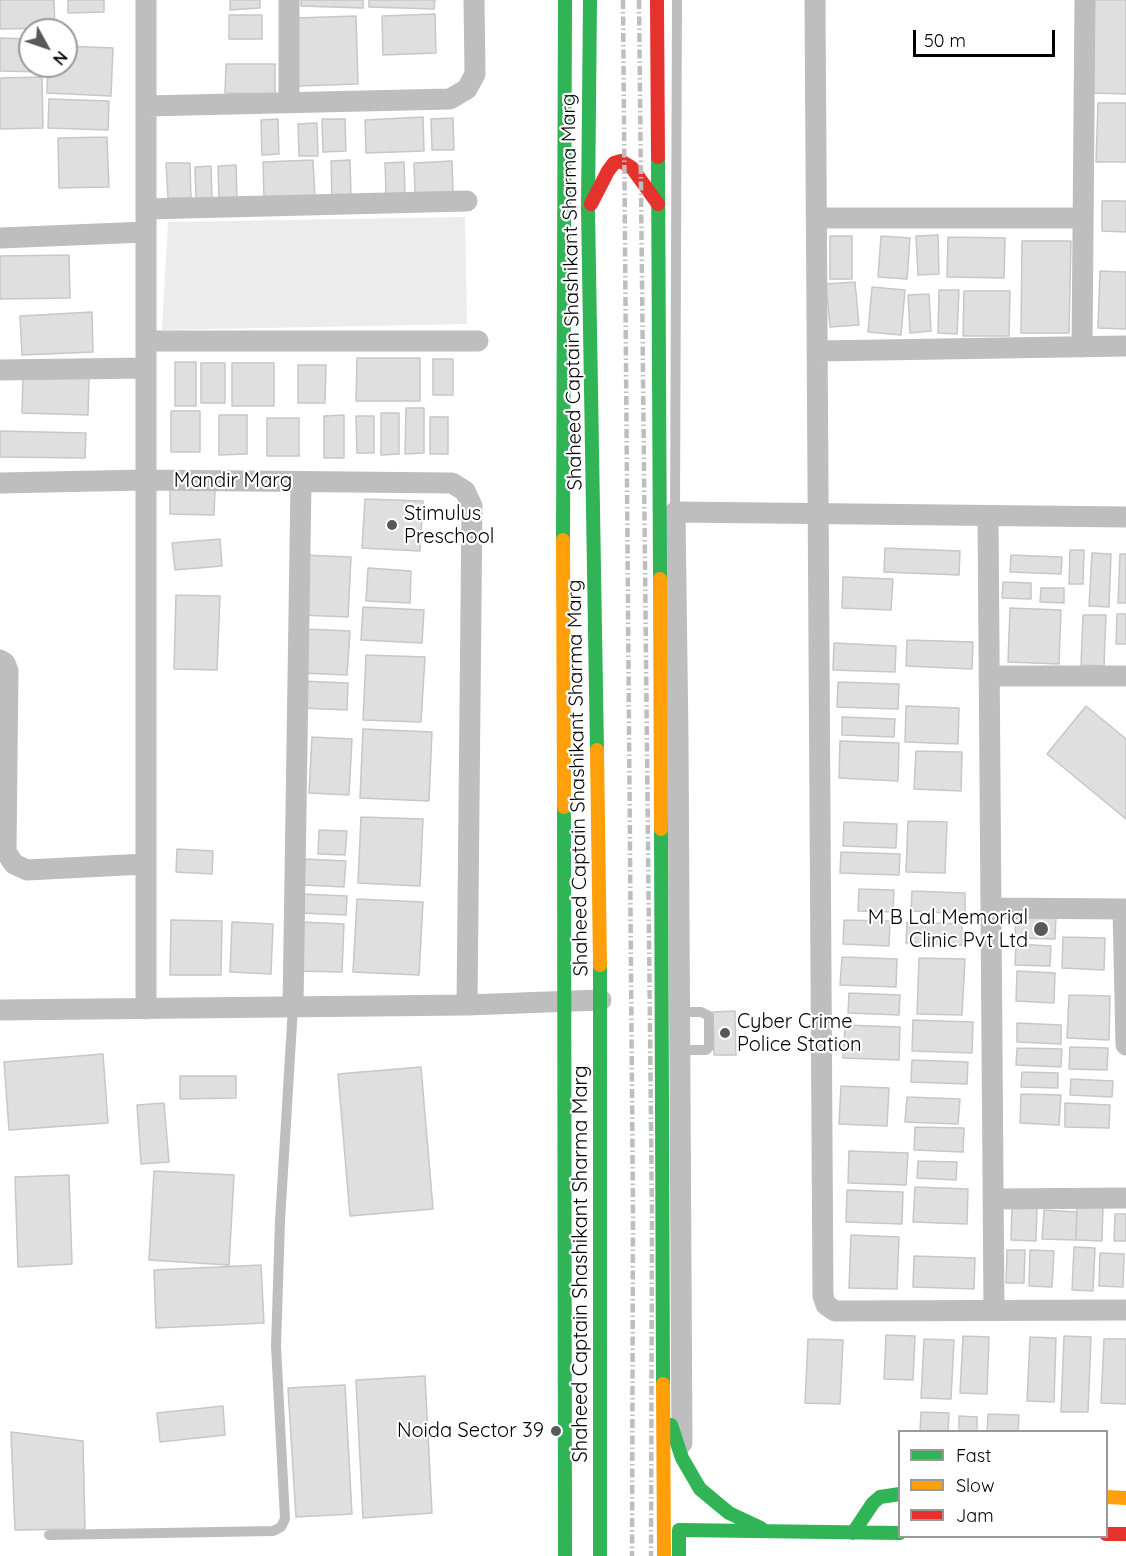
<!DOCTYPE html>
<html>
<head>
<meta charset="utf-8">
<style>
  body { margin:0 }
  #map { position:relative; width:1126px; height:1556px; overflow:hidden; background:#fff; font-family:Quicksand,sans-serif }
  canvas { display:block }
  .legend { position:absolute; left:898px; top:1430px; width:210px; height:108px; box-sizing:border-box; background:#fff; border:2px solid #999; margin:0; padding:8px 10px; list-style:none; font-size:18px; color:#000 }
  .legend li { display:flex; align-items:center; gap:12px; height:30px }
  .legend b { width:30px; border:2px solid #999 }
  .north { position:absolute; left:18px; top:18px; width:60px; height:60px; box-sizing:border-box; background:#fff; border:2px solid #999; border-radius:50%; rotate:130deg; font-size:16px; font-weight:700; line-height:24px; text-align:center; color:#000 }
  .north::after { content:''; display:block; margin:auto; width:21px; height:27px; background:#595959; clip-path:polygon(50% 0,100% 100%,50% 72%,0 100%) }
  .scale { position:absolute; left:913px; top:30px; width:142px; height:27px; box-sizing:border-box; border:3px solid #000; border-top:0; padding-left:8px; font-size:18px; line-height:21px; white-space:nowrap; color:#000; -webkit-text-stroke:4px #fff; paint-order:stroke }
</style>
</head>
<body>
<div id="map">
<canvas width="1126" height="1556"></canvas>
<ul class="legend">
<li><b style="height:8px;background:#30b455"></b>Fast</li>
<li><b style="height:8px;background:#ff9f0a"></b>Slow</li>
<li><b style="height:8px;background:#e5322d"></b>Jam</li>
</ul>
<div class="north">N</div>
<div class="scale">50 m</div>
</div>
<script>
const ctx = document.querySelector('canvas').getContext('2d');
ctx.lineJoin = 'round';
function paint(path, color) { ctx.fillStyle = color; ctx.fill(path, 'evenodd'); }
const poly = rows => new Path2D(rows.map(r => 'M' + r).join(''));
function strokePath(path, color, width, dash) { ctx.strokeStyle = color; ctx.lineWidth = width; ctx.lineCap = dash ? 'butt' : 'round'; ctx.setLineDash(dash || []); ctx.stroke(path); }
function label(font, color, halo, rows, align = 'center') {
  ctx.font = font + ' Quicksand,sans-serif'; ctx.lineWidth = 4.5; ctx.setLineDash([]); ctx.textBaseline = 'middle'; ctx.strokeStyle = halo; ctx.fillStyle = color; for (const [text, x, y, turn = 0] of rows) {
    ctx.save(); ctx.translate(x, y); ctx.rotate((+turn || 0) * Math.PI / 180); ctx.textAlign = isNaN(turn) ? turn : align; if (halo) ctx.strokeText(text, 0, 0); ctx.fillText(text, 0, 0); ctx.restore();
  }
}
paint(poly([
  [465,217,467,324,162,330,168,222]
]), '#ececec');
const building = poly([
  [0,0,54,0,55,28,0,29,0,0],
  [68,0,104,0,104,12,68,13,68,0],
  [230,0,260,0,260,8,230,10,230,0],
  [301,0,363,0,363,8,301,6,301,0],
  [369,0,435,0,434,9,369,7,369,0],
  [1094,0,1126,0,1126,94,1093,93,1094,0],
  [435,14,436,53,383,55,382,16,435,14],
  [229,15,262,15,262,39,229,39,229,15],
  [356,16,358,84,297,86,295,18,356,16],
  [0,38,30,39,30,66,44,66,44,72,0,71,0,38],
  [66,46,113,48,111,96,47,93,48,66,66,66,66,46],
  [226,64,275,64,275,94,225,93,226,64],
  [42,77,43,128,0,129,0,78,42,77],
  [49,99,109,101,108,130,48,128,49,99],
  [1098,103,1126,103,1126,162,1096,162,1098,103],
  [423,117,424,151,366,153,365,120,423,117],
  [453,118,454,150,432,150,431,119,453,118],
  [278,119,279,154,262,155,261,120,278,119],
  [322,119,345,119,346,151,323,152,322,119],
  [317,123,318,156,299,156,298,124,317,123],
  [107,137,109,187,59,188,58,138,107,137],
  [313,160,315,198,264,200,263,162,313,160],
  [350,160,351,196,332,197,331,161,350,160],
  [452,161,453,192,415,193,414,163,452,161],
  [404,162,405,194,386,194,385,163,404,162],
  [166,163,190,163,191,198,168,198,166,163],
  [236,165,237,199,219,199,218,166,236,165],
  [211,166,212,198,196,199,195,167,211,166],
  [1102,201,1126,201,1126,232,1102,231,1102,201],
  [938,235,939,274,918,275,916,236,938,235],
  [830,236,852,236,852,279,830,279,830,236],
  [881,236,910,238,907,279,878,277,881,236],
  [948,237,1005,238,1004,278,947,277,948,237],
  [1022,241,1071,241,1069,333,1021,333,1022,241],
  [69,255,70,298,0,299,0,256,69,255],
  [1100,271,1126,272,1126,329,1098,328,1100,271],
  [855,282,859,325,830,327,826,284,855,282],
  [872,287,905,290,901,335,868,332,872,287],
  [939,290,959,290,957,334,938,333,939,290],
  [964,291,1010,291,1009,336,963,336,964,291],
  [929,294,931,331,910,333,908,295,929,294],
  [92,312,93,352,22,355,20,316,92,312],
  [357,358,420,358,420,401,356,401,357,358],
  [433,359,453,359,453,395,433,395,433,359],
  [175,362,196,362,196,406,175,406,175,362],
  [201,363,225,363,225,403,201,403,201,363],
  [232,363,274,363,274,406,232,406,232,363],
  [298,365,326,365,325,403,298,403,298,365],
  [23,375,89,376,88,415,22,413,23,375],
  [406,408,424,408,424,453,405,454,406,408],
  [171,411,200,411,200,452,171,452,171,411],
  [381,413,399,413,399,454,381,455,381,413],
  [219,415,247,415,247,454,219,455,219,415],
  [344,415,344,458,324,458,324,416,344,415],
  [356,416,374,416,374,453,357,453,356,416],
  [430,417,448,417,448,454,430,454,430,417],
  [267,418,299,418,299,456,267,456,267,418],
  [0,431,86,433,85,458,0,457,0,431],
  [170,489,215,490,214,515,170,514,170,489],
  [365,499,423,501,420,551,362,548,365,499],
  [220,539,222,566,175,570,172,543,220,539],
  [885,548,960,551,959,575,884,572,885,548],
  [1070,550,1084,550,1083,584,1069,584,1070,550],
  [1092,553,1111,554,1109,607,1089,606,1092,553],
  [1120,554,1126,554,1126,603,1118,603,1120,554],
  [303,555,351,557,348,617,300,615,303,555],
  [1011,555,1062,557,1061,574,1010,572,1011,555],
  [368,568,411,571,410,603,366,601,368,568],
  [843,577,893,579,891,610,842,608,843,577],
  [1003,582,1031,583,1031,599,1002,598,1003,582],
  [1041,588,1064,588,1064,603,1040,602,1041,588],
  [176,595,220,596,217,670,174,669,176,595],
  [363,607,424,610,422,643,361,640,363,607],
  [1010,608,1061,610,1059,664,1008,662,1010,608],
  [1117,614,1126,614,1126,644,1116,644,1117,614],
  [1083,615,1106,615,1104,666,1081,665,1083,615],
  [304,629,350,631,347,675,302,673,304,629],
  [907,640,973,642,972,669,906,666,907,640],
  [834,643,896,646,895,672,833,670,834,643],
  [366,655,425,657,421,722,363,720,366,655],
  [302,681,348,683,347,710,301,708,302,681],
  [838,682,899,684,898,709,837,707,838,682],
  [906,706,959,708,958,744,905,742,906,706],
  [1086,706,1126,739,1126,819,1047,754,1086,706],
  [842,717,895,719,894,737,842,735,842,717],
  [363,729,432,732,429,801,360,798,363,729],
  [312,737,352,739,349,795,309,793,312,737],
  [840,741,899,743,898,781,839,778,840,741],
  [916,751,962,752,961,791,914,789,916,751],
  [361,817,423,819,420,886,358,883,361,817],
  [908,821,947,822,945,873,906,872,908,821],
  [844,822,897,824,896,848,843,846,844,822],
  [319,830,347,831,345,855,318,854,319,830],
  [177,849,213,851,212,874,176,872,177,849],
  [841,852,900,854,899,875,840,873,841,852],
  [305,859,346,861,344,887,303,885,305,859],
  [859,889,894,890,893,912,858,911,859,889],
  [912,891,965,893,965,914,911,911,912,891],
  [301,894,347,896,346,915,300,913,301,894],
  [357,899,423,902,419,975,353,972,357,899],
  [1016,916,1056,917,1055,939,1015,938,1016,916],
  [171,920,222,921,221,975,170,975,171,920],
  [844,920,890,921,889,946,843,944,844,920],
  [232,922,273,924,271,974,230,972,232,922],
  [302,922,344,924,342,972,299,971,302,922],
  [907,922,962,924,962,945,906,943,907,922],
  [1063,937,1105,938,1104,970,1062,968,1063,937],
  [1016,944,1051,946,1050,966,1015,965,1016,944],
  [842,957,897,959,896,987,840,985,842,957],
  [919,958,965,959,962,1015,917,1014,919,958],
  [1017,971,1055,973,1054,1003,1016,1001,1017,971],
  [849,993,900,995,899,1015,848,1013,849,993],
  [1069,995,1110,996,1109,1040,1067,1038,1069,995],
  [735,1011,736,1055,714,1055,713,1012,735,1011],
  [913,1020,973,1022,972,1053,912,1051,913,1020],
  [1017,1023,1061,1025,1061,1044,1017,1042,1017,1023],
  [845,1025,900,1027,899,1060,843,1058,845,1025],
  [1070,1047,1108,1048,1107,1070,1069,1069,1070,1047],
  [1017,1048,1062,1049,1061,1067,1016,1065,1017,1048],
  [103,1054,108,1123,9,1130,4,1062,103,1054],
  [912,1060,968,1062,967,1084,911,1082,912,1060],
  [421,1067,433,1209,350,1216,338,1074,421,1067],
  [1022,1072,1058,1073,1058,1088,1021,1087,1022,1072],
  [180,1076,236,1076,236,1098,180,1099,180,1076],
  [1071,1079,1113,1081,1112,1097,1070,1095,1071,1079],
  [841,1086,889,1088,887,1126,839,1124,841,1086],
  [1021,1094,1061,1095,1059,1125,1020,1123,1021,1094],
  [907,1097,960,1099,958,1124,905,1122,907,1097],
  [164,1103,169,1162,141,1164,137,1105,164,1103],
  [1065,1103,1110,1105,1109,1128,1065,1127,1065,1103],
  [915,1127,964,1128,963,1152,914,1150,915,1127],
  [849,1151,908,1153,906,1185,848,1183,849,1151],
  [918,1161,957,1162,956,1180,917,1178,918,1161],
  [154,1171,234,1175,229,1265,149,1260,154,1171],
  [69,1175,72,1264,18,1267,15,1177,69,1175],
  [915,1187,968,1189,967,1224,913,1222,915,1187],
  [847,1190,903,1192,902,1224,846,1222,847,1190],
  [1077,1205,1103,1206,1102,1241,1076,1240,1077,1205],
  [1012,1206,1037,1208,1036,1241,1011,1240,1012,1206],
  [1044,1210,1077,1212,1076,1240,1042,1239,1044,1210],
  [1115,1214,1126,1214,1126,1241,1114,1241,1115,1214],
  [851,1235,899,1237,897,1289,849,1288,851,1235],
  [1074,1247,1095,1248,1093,1291,1072,1290,1074,1247],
  [1007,1250,1025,1250,1024,1283,1006,1283,1007,1250],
  [1030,1250,1054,1251,1052,1287,1029,1286,1030,1250],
  [1100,1253,1124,1254,1123,1287,1099,1286,1100,1253],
  [914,1256,975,1258,974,1289,913,1287,914,1256],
  [261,1265,264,1323,156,1328,154,1270,261,1265],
  [886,1335,915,1336,913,1380,884,1379,886,1335],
  [963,1336,989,1337,987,1394,960,1393,963,1336],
  [1064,1336,1091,1337,1088,1412,1061,1412,1064,1336],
  [1030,1337,1056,1338,1054,1402,1027,1401,1030,1337],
  [808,1339,843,1340,840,1404,805,1403,808,1339],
  [924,1339,954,1340,951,1399,921,1398,924,1339],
  [1104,1339,1126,1339,1126,1404,1101,1403,1104,1339],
  [425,1376,432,1513,363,1518,356,1380,425,1376],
  [345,1385,352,1514,296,1517,288,1388,345,1385],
  [223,1406,225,1435,160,1442,157,1413,223,1406],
  [921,1412,949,1413,948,1432,920,1432,921,1412],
  [988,1414,1019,1415,1018,1432,987,1432,988,1414],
  [959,1416,977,1417,977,1432,959,1432,959,1416],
  [11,1432,83,1441,85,1529,15,1530,11,1432]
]);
paint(building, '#dfdfdf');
strokePath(building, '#c7c7c7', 1.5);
strokePath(poly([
  [671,512,675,512,677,0],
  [679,1012,701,1012,709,1016,709,1047,706,1050,680,1050],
  [49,1535,273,1531,281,1527,285,1519,276,1346,280,1221,293,1007]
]), '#bebebe', 10);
strokePath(poly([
  [815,0,823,1296,826,1305,835,1311,1126,1310],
  [289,102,289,0],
  [146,106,450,99,467,89,475,74,474,0],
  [146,209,467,201],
  [817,218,1083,218],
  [0,238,146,232],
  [146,341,478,341],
  [1082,347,1085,0],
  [818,351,1126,346],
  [0,370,146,368],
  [0,483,145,480,452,483,465,491,472,506,467,1005],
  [988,516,994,1310],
  [0,660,5,663,8,671,6,852,14,864,27,870,145,864],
  [989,676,1126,676],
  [991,908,1126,909],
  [1123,909,1126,1045],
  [293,1007,301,482],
  [146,1009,146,0],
  [0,1010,467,1005,601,1000],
  [994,1199,1126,1198],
  [682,1443,678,738,675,512,1126,517]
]), '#bebebe', 21);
strokePath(poly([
  [590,0,588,209,597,750],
  [658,157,660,579],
  [563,540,565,0],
  [564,807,565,1556],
  [661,829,663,1384],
  [671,1425,682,1458,700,1489,729,1513,761,1528],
  [853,1533,873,1503,880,1497,900,1494],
  [600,1556,600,965],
  [679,1556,679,1530,900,1533]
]), '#30b455', 14);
strokePath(poly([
  [563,540,564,807],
  [660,579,661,829],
  [597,750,600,965],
  [663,1384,664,1556],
  [1106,1497,1126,1498]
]), '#ff9f0a', 14);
strokePath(poly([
  [657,0,658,157],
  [591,204,608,171,614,163,621,161,632,168,658,204],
  [1106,1534,1126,1534]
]), '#e5322d', 14);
strokePath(poly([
  [623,0,633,1212,632,1556],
  [639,0,652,1216,651,1556]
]), '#bebebe', 4.5, [9, 3, 1.5, 3]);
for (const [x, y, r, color] of [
  [392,525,6,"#595959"],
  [1041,929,8,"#595959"],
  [725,1033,6,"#595959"],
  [556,1431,6,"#595959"]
]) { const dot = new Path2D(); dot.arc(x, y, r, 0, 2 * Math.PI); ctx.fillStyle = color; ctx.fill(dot); strokePath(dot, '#fff', 2); }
label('20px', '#000', '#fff', [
  ["Shaheed Captain Shashikant Sharma Marg",572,292,-91],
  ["Mandir Marg",233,481],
  ["Shaheed Captain Shashikant Sharma Marg",578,778,-91],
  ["Shaheed Captain Shashikant Sharma Marg",581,1264,-90]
]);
label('20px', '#000', '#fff', [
  ["Stimulus",404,514],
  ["Preschool",404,537],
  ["M B Lal Memorial",1028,918,"right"],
  ["Clinic Pvt Ltd",1028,941,"right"],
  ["Cyber Crime",737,1022],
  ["Police Station",737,1045],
  ["Noida Sector 39",544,1431,"right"]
], 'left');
</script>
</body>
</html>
